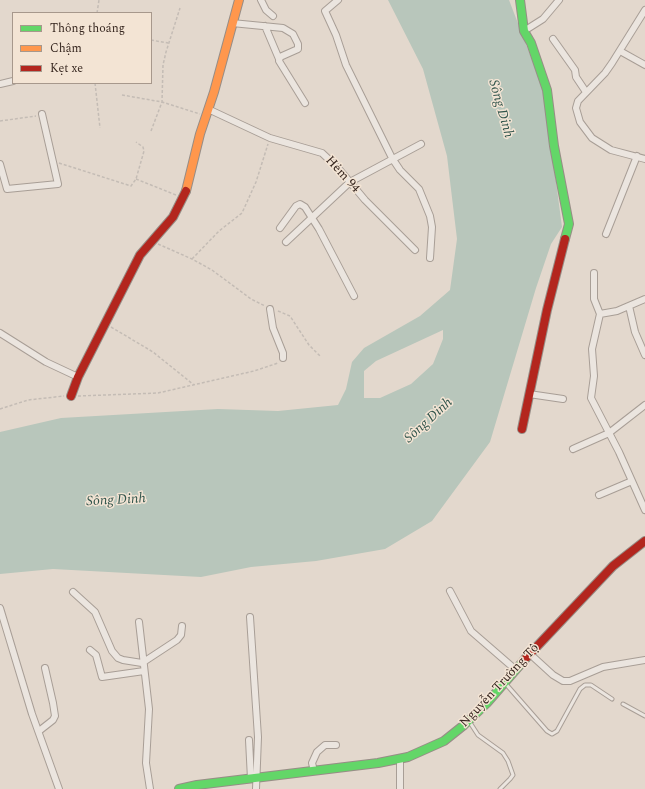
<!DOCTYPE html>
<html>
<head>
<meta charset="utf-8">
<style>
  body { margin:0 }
  #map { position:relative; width:645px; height:789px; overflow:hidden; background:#e3d8cd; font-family:Spectral,serif }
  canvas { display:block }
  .legend { position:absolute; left:12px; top:12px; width:140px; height:72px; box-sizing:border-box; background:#f3e4d4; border:1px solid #a7988c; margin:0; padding:5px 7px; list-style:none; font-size:12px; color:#36261f }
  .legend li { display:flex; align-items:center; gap:8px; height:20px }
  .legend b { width:20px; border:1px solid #a7988c }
</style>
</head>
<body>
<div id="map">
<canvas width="645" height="789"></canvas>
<ul class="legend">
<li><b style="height:5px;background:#63d668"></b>Thông thoáng</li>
<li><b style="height:5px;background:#ff974d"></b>Chậm</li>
<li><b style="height:5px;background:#b3261e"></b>Kẹt xe</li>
</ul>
</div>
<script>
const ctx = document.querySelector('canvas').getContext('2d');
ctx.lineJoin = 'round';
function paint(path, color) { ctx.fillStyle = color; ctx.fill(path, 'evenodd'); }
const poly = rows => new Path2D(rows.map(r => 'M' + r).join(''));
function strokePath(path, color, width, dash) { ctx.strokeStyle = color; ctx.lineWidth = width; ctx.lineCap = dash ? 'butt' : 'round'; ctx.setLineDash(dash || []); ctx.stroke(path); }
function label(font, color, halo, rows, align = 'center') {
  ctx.font = font + ' Spectral,serif'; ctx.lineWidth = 3; ctx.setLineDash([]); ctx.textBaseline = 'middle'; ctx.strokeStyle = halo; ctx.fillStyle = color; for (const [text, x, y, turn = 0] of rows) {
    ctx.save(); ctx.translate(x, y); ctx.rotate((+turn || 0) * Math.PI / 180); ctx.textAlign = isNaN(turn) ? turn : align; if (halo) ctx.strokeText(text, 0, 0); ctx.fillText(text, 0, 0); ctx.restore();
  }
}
paint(poly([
  [388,0,509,0,544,91,562,227,551,244,536,288,490,442,432,521,385,549,316,561,251,567,201,577,53,569,0,574,0,432,61,418,218,409,278,411,338,405,346,389,352,362,364,348,420,316,450,290,457,239,447,156,423,69],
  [443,330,443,339,433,364,411,384,380,398,364,398,364,371,376,361]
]), '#b8c6bb');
const lane = poly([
  [505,683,547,731,552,734,557,731,580,689,585,685,591,685,612,699],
  [623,704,645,716],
  [469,721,478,735,503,753,508,761,513,775,510,779,500,789]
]);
const street = poly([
  [261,0,266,10,273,16],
  [338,0,325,11,336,35,346,65,392,158,400,170,419,189,430,216,432,227,430,258],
  [645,10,612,63,605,73,578,101,576,108,580,122,592,138,611,150,645,159],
  [232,23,283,28,293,34,298,44,298,49,280,57,279,61,305,103],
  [265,26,279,59],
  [524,31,543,19,559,0],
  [553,39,575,70,576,77,586,92],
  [620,51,645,65],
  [0,84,13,81],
  [208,109,270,138,322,153,339,169,365,200,415,250],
  [0,164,7,189,58,184,42,114],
  [280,228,296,206,300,204,305,207,319,229,354,296],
  [606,234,637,156],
  [286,242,350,182,421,144],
  [594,273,594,299,600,314],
  [629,306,635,332,645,355],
  [270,309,273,328,283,353,283,358],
  [600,314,592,349,594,376,591,398,619,452,645,510],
  [600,314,617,311,645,299],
  [0,333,46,362,78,377],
  [529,394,563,399],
  [573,449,609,433,645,405],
  [599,495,632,481],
  [450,591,471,631,516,670],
  [73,592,95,612,112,651,118,658,123,660,142,663,177,640,181,635,182,626],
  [0,608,32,714,59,789],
  [250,617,258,737,256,789],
  [139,622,149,709,146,763,150,789],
  [90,650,96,655,102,677,144,671],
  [530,654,553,675,563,681,570,681,603,667,645,660],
  [39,731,53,720,55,716,53,703,45,668],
  [249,740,251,779],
  [400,758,400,789],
  [314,771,312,763,317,752,325,745,336,745]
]);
const fast = poly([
  [520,0,524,31,531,43,547,90,554,146,569,224,565,239],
  [179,789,197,785,378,763,408,757,444,741,464,725,487,703,526,658]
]);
const slow = poly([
  [186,191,200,134,214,92,239,0]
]);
const jam = poly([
  [71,396,78,377,140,255,173,217,186,191],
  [522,429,547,310,565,239],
  [526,658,613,566,645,541]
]);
strokePath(lane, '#a89e96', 5);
strokePath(street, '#a89e96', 8);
strokePath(fast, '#978d86', 10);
strokePath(slow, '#978d86', 10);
strokePath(jam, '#978d86', 10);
strokePath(poly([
  [97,13,99,0],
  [151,40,168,43],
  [95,83,100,128],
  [122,95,162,102,200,114],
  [0,121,36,116],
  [151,131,162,102,163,65,166,52,180,8],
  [59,163,131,186,136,179,144,151,143,147,136,142],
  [136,179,176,195],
  [158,244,192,259,212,270,251,299,265,306],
  [192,259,219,231,242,213,256,182,268,144],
  [278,311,290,316,309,345,320,356],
  [111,327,153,352,194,385],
  [78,396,158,393,254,371,278,363],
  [0,409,28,400,64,396]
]), '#c4bcb5', 1.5, [3, 2]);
strokePath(lane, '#ebe5df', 3);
strokePath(street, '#ebe5df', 6);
strokePath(fast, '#63d668', 8);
strokePath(slow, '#ff974d', 8);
strokePath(jam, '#b3261e', 8);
label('13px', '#36261f', '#f3e4d4', [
  ["Hẻm 94",342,175,48],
  ["Nguyễn Trường Tộ",500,686,-47]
]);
label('italic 14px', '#30544b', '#f3e4d4', [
  ["Sông Dinh",500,109,74],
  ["Sông Dinh",429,421,-42],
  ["Sông Dinh",116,501,-3]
]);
</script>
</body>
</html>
